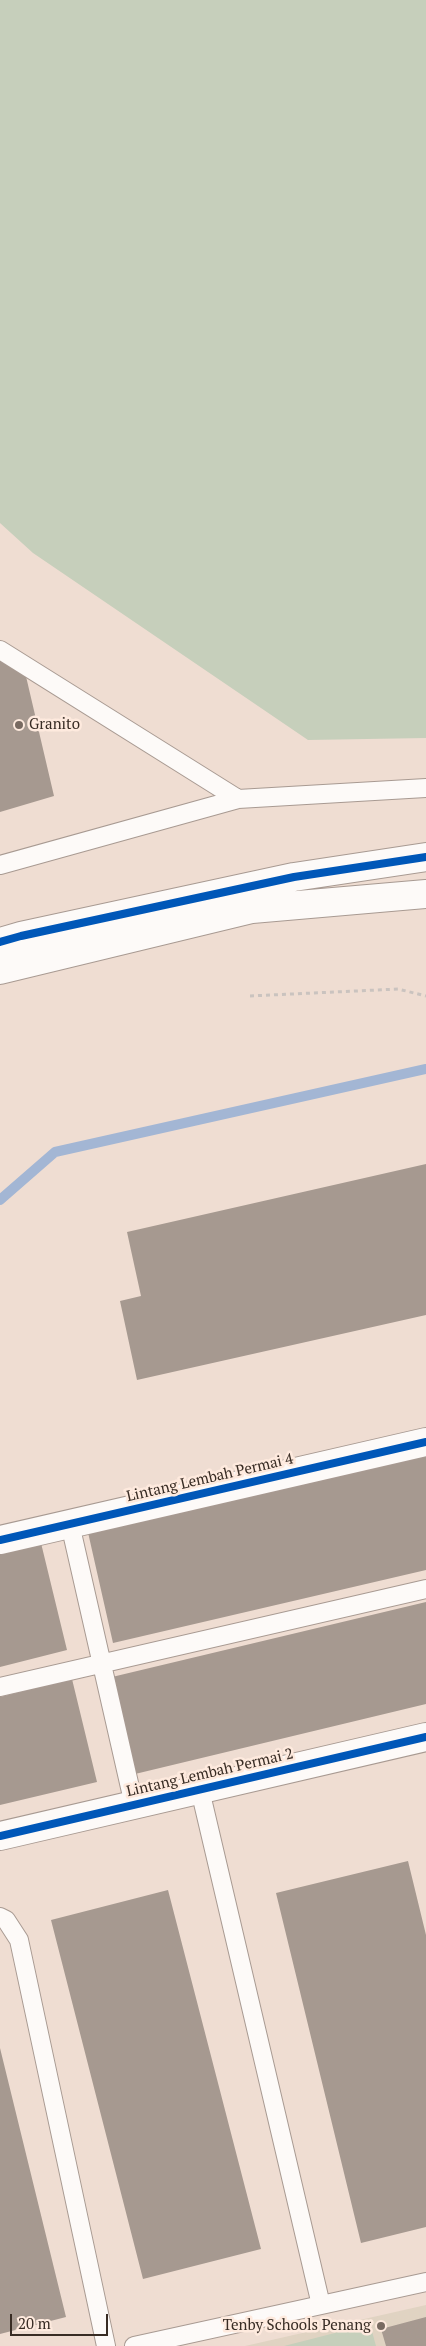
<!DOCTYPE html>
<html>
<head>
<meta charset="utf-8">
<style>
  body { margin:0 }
  #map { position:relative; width:426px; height:2346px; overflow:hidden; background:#efddd2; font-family:"PT Serif",serif }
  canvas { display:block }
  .scale { position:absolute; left:10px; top:2314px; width:98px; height:22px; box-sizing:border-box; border:2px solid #382c24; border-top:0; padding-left:6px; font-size:15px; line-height:18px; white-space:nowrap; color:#382c24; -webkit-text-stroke:4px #feeade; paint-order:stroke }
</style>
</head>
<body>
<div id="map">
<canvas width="426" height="2346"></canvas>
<div class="scale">20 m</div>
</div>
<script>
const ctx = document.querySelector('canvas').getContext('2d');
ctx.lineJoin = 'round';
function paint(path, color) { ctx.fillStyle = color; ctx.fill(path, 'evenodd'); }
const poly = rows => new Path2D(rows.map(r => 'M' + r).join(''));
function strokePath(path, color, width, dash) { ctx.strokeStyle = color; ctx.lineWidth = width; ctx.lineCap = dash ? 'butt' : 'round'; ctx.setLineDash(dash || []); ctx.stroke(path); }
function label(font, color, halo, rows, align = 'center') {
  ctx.font = font + ' "PT Serif",serif'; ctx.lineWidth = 5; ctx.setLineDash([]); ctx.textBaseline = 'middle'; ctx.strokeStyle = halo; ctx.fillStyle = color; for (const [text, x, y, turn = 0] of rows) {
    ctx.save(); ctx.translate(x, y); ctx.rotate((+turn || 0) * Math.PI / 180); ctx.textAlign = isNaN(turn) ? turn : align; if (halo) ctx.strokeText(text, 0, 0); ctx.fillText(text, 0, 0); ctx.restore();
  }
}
paint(poly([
  [426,2305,426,2346,245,2346]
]), '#e0d3c2');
paint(poly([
  [0,0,426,0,426,738,308,740,33,553,0,523],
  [370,2324,376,2346,284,2346]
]), '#c6cfbb');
strokePath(poly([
  [0,1200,55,1152,426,1069]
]), '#a3b6d4', 10);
paint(poly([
  [0,645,21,655,54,796,0,812],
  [426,1164,426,1315,137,1380,120,1301,141,1296,127,1232],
  [426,1449,426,1570,113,1643,87,1528],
  [41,1543,67,1650,0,1667,0,1553],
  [426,1602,426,1704,135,1774,112,1677],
  [72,1679,97,1782,0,1805,0,1697],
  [408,1861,426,1935,426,2227,361,2243,276,1893],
  [168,1890,261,2249,143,2279,51,1920],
  [0,2048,66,2317,0,2334],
  [426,2317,426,2346,386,2346,381,2329]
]), '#a69990');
const lane = poly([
  [0,650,238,799],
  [0,865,238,799,426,788],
  [70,1524,134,1805],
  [0,1687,426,1589],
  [200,1790,321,2305],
  [0,1917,6,1920,19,1940,106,2346],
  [134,2346,426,2282]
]);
const street = poly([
  [0,942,21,936,294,877,426,857],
  [0,970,252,909,426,894],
  [0,1540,426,1442],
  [0,1836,426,1737]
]);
strokePath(lane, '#a89a92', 20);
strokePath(street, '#a89a92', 30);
strokePath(poly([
  [250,996,398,989,426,996]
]), '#cac3bf', 3, [4, 4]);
strokePath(lane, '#fdfaf8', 18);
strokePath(street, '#fdfaf8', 28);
strokePath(poly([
  [0,942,21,936,294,877,426,857],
  [0,1540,426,1442],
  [0,1836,426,1737]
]), '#0057b8', 8);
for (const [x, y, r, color] of [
  [19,725,5,"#786a61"],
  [381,2326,5,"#786a61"]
]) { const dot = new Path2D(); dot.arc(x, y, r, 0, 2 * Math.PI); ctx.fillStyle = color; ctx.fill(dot); strokePath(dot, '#feeade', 2); }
label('15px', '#382c24', '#feeade', [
  ["Granito",29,725],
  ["Tenby Schools Penang",371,2326,"right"]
], 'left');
label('15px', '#382c24', '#feeade', [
  ["Lintang Lembah Permai 4",210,1478,-13],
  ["Lintang Lembah Permai 2",210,1773,-13]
]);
</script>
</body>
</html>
